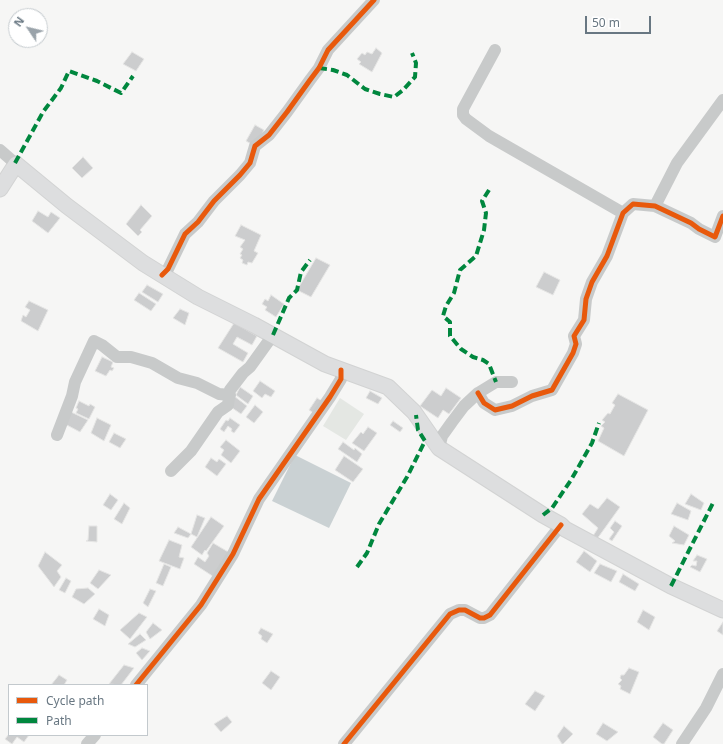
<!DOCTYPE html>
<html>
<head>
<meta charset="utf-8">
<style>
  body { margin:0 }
  #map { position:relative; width:723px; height:744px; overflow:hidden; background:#f6f6f5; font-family:"Noto Sans",sans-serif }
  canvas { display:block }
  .legend { position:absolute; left:8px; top:684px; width:140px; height:52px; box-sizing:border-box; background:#fff; border:1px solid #c3c9cd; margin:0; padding:5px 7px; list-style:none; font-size:12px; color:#687782 }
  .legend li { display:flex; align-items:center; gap:8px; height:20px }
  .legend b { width:20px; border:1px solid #c3c9cd }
  .north { position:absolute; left:8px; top:8px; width:40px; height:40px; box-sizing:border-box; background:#fff; border:1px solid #c3c9cd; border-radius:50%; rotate:305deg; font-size:11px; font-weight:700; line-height:16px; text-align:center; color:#687782 }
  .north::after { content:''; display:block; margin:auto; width:14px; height:18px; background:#9aa3aa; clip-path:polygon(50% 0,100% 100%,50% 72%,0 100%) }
  .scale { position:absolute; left:585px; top:16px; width:66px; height:18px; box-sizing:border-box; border:2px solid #687782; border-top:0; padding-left:5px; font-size:12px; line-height:14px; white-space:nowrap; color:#687782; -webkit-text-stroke:3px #fff; paint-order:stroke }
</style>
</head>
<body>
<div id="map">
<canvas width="723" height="744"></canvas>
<ul class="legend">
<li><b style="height:5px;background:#e8590c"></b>Cycle path</li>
<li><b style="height:5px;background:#00873e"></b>Path</li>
</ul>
<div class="north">N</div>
<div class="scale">50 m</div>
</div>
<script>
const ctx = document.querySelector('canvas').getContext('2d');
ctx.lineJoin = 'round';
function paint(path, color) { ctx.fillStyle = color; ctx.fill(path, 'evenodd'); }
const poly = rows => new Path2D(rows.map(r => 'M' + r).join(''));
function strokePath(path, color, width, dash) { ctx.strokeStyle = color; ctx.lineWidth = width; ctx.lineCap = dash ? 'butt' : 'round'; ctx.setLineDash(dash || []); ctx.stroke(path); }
paint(poly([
  [340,398,364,414,346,440,323,426]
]), '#e4e7e3');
paint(poly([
  [295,455,351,483,329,528,272,501]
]), '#cad1d3');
const building = poly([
  [376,48,382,53,372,72,359,64,361,62,357,59,362,53,365,55,367,52,372,54,376,48],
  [132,52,144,59,136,71,123,64,132,52],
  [255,125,264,130,255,146,246,141,255,125],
  [83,157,93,168,82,178,72,168,83,157],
  [141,205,152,216,140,230,142,232,138,236,126,224,141,205],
  [38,211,48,217,51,212,60,218,48,233,32,221,38,211],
  [241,225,261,235,254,251,258,253,252,263,248,262,247,265,242,263,243,260,240,258,242,255,240,254,243,249,240,247,245,240,235,236,241,225],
  [316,258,330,265,311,297,297,290,316,258],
  [544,272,560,280,553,295,536,287,544,272],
  [147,285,163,294,158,302,142,292,147,285],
  [139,293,156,304,151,311,134,300,139,293],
  [271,295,284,304,276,317,265,310,267,307,262,304,265,299,268,301,271,295],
  [29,301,48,310,38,331,21,321,23,315,26,317,30,310,25,307,29,301],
  [180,309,189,313,185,325,173,318,180,309],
  [234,323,257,336,252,345,237,337,233,344,248,353,243,362,218,348,234,323],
  [102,357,113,362,111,367,114,368,112,371,110,370,106,376,95,371,102,357],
  [260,381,275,391,271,397,265,394,262,398,253,391,260,381],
  [240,387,253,396,248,404,236,395,240,387],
  [446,388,461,398,449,414,443,410,438,418,420,406,432,390,441,396,446,388],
  [370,391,382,398,378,404,366,398,370,391],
  [618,394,648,410,624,456,598,441,604,428,601,426,605,422,602,420,608,413,610,414,615,405,612,403,618,394],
  [234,396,247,406,241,414,228,405,234,396],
  [317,398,325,403,317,415,309,410,317,398],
  [79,401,89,406,90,404,95,407,89,419,76,413,78,409,76,408,79,401],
  [255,405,263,412,254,423,246,417,255,405],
  [71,412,88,420,80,432,65,424,71,412],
  [97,418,111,425,104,441,91,433,97,418],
  [230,418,240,425,234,433,231,431,232,429,228,426,224,432,220,429,226,420,228,421,230,418],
  [393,421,403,428,400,432,390,425,393,421],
  [368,427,377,433,364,451,352,443,361,432,363,434,368,427],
  [114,433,126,439,120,448,109,442,114,433],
  [226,440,240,451,231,463,221,455,224,450,220,447,226,440],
  [343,442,354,450,355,448,362,454,357,462,338,449,343,442],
  [344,456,363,469,353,482,335,470,344,456],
  [211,458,217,462,219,459,226,464,217,476,205,467,211,458],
  [110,494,118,500,111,510,103,505,110,494],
  [691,494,704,503,701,510,685,504,691,494],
  [607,498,620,507,597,539,593,536,598,528,582,514,590,504,598,509,607,498],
  [124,503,130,508,122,524,114,519,124,503],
  [677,503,691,511,688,520,671,514,677,503],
  [197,515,205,518,197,537,191,534,197,515],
  [211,517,224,526,206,551,205,550,202,555,191,547,211,517],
  [615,521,622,526,612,541,609,539,614,532,610,528,615,521],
  [89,526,97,526,97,542,86,541,88,540,89,526],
  [674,526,689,535,684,545,672,543,675,541,669,536,674,526],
  [178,527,191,534,188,538,174,533,178,527],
  [169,540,182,545,179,557,184,558,180,569,159,561,169,540],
  [213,543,230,553,214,577,194,564,198,557,205,562,209,556,207,553,213,543],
  [584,551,597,561,590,572,576,562,584,551],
  [45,552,62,565,57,571,61,577,54,587,38,566,45,552],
  [697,555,707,559,700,572,690,567,692,565,696,566,697,561,693,561,697,555],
  [164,564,171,567,163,586,156,583,164,564],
  [600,564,617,571,611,582,594,573,600,564],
  [99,570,111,575,98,589,90,583,99,570],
  [623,574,639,584,635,591,619,582,623,574],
  [66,578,71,581,65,593,59,590,66,578],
  [88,588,95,594,84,604,72,597,76,589,88,588],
  [150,589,156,591,148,607,143,603,150,589],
  [99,609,109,615,105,626,93,619,99,609],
  [643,610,655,617,649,630,637,622,643,610],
  [139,613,147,617,130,639,120,630,139,613],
  [723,622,723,635,717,631,723,622],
  [153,623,162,630,150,639,146,632,153,623],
  [261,628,273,634,267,643,261,639,262,636,258,633,261,628],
  [140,634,146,640,135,647,128,644,140,634],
  [142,648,150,651,142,660,136,653,142,648],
  [124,665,134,668,121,685,109,684,124,665],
  [629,668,639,672,630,694,620,689,621,686,618,684,622,680,620,678,621,675,624,675,629,668],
  [271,671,280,677,271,690,262,683,271,671],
  [59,675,67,680,64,685,51,685,59,675],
  [535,691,545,696,535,711,525,704,535,691],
  [227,716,232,722,221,732,214,724,227,716],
  [603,723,618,732,607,741,596,734,603,723],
  [663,723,673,730,664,744,662,744,653,737,663,723],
  [564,726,573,734,563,744,562,744,557,736,564,726],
  [9,734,9,735,29,735,24,742,17,737,12,744,5,739,9,734]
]);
paint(building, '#cccdce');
strokePath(building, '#e5e5e4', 1);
const major = poly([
  [0,189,16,164,67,206,143,263,198,297,254,325,325,364,388,387,414,412,439,448,543,515,561,525,565,529,671,586,723,610]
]);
strokePath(major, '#d2d3d3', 17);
strokePath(poly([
  [495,50,463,109,463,115,466,119,489,136,623,213],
  [0,150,16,164],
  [655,206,677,163,723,100],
  [162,275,168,269,185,234,198,222,214,201,240,175,250,163,255,146,269,135,287,112,310,80,319,68,328,50,374,0],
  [478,393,484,403,495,410,512,406,532,396,552,390,573,353,576,344,574,336,584,320,586,299,592,282,607,256,623,213,633,204,655,206,691,223,699,229,715,237,723,216],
  [57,435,72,396,75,382,94,341,102,345,117,357,131,357,152,363,178,378,197,383,219,394,230,395],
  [439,448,442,436,452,422,464,406,478,393,496,382,512,382],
  [171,471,191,451,218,412,228,405,230,390,243,373,250,367,273,335],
  [136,685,201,605,233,554,259,499,330,397,341,379,341,370],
  [87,744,95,735],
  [344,744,450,614,459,610,465,610,480,618,484,618,490,615,561,525],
  [682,744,706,708,723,674]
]), '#c8caca', 12);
strokePath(major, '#dddedf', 15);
strokePath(poly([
  [319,68,333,70,347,75,365,89,380,94,394,97,403,90,415,77,416,63,412,53],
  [15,163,43,112,61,88,69,71,97,81,121,93,133,76],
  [489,190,482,201,486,213,484,230,476,256,460,270,454,293,446,306,443,316,450,322,450,336,461,349,473,357,483,360,489,364,496,382],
  [273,335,289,298,297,290,301,272,310,260],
  [543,515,552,508,571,480,592,443,599,423],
  [357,567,367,553,379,524,407,477,425,441,418,430,416,415],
  [671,586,713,503]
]), '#00873e', 4, [8, 4]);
strokePath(poly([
  [162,275,168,269,185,234,198,222,214,201,240,175,250,163,255,146,269,135,287,112,310,80,319,68,328,50,374,0],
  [478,393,484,403,495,410,512,406,532,396,552,390,573,353,576,344,574,336,584,320,586,299,592,282,607,256,623,213,633,204,655,206,691,223,699,229,715,237,723,216],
  [136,685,201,605,233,554,259,499,330,397,341,379,341,370],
  [344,744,450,614,459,610,465,610,480,618,484,618,490,615,561,525]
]), '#e8590c', 5);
</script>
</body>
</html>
